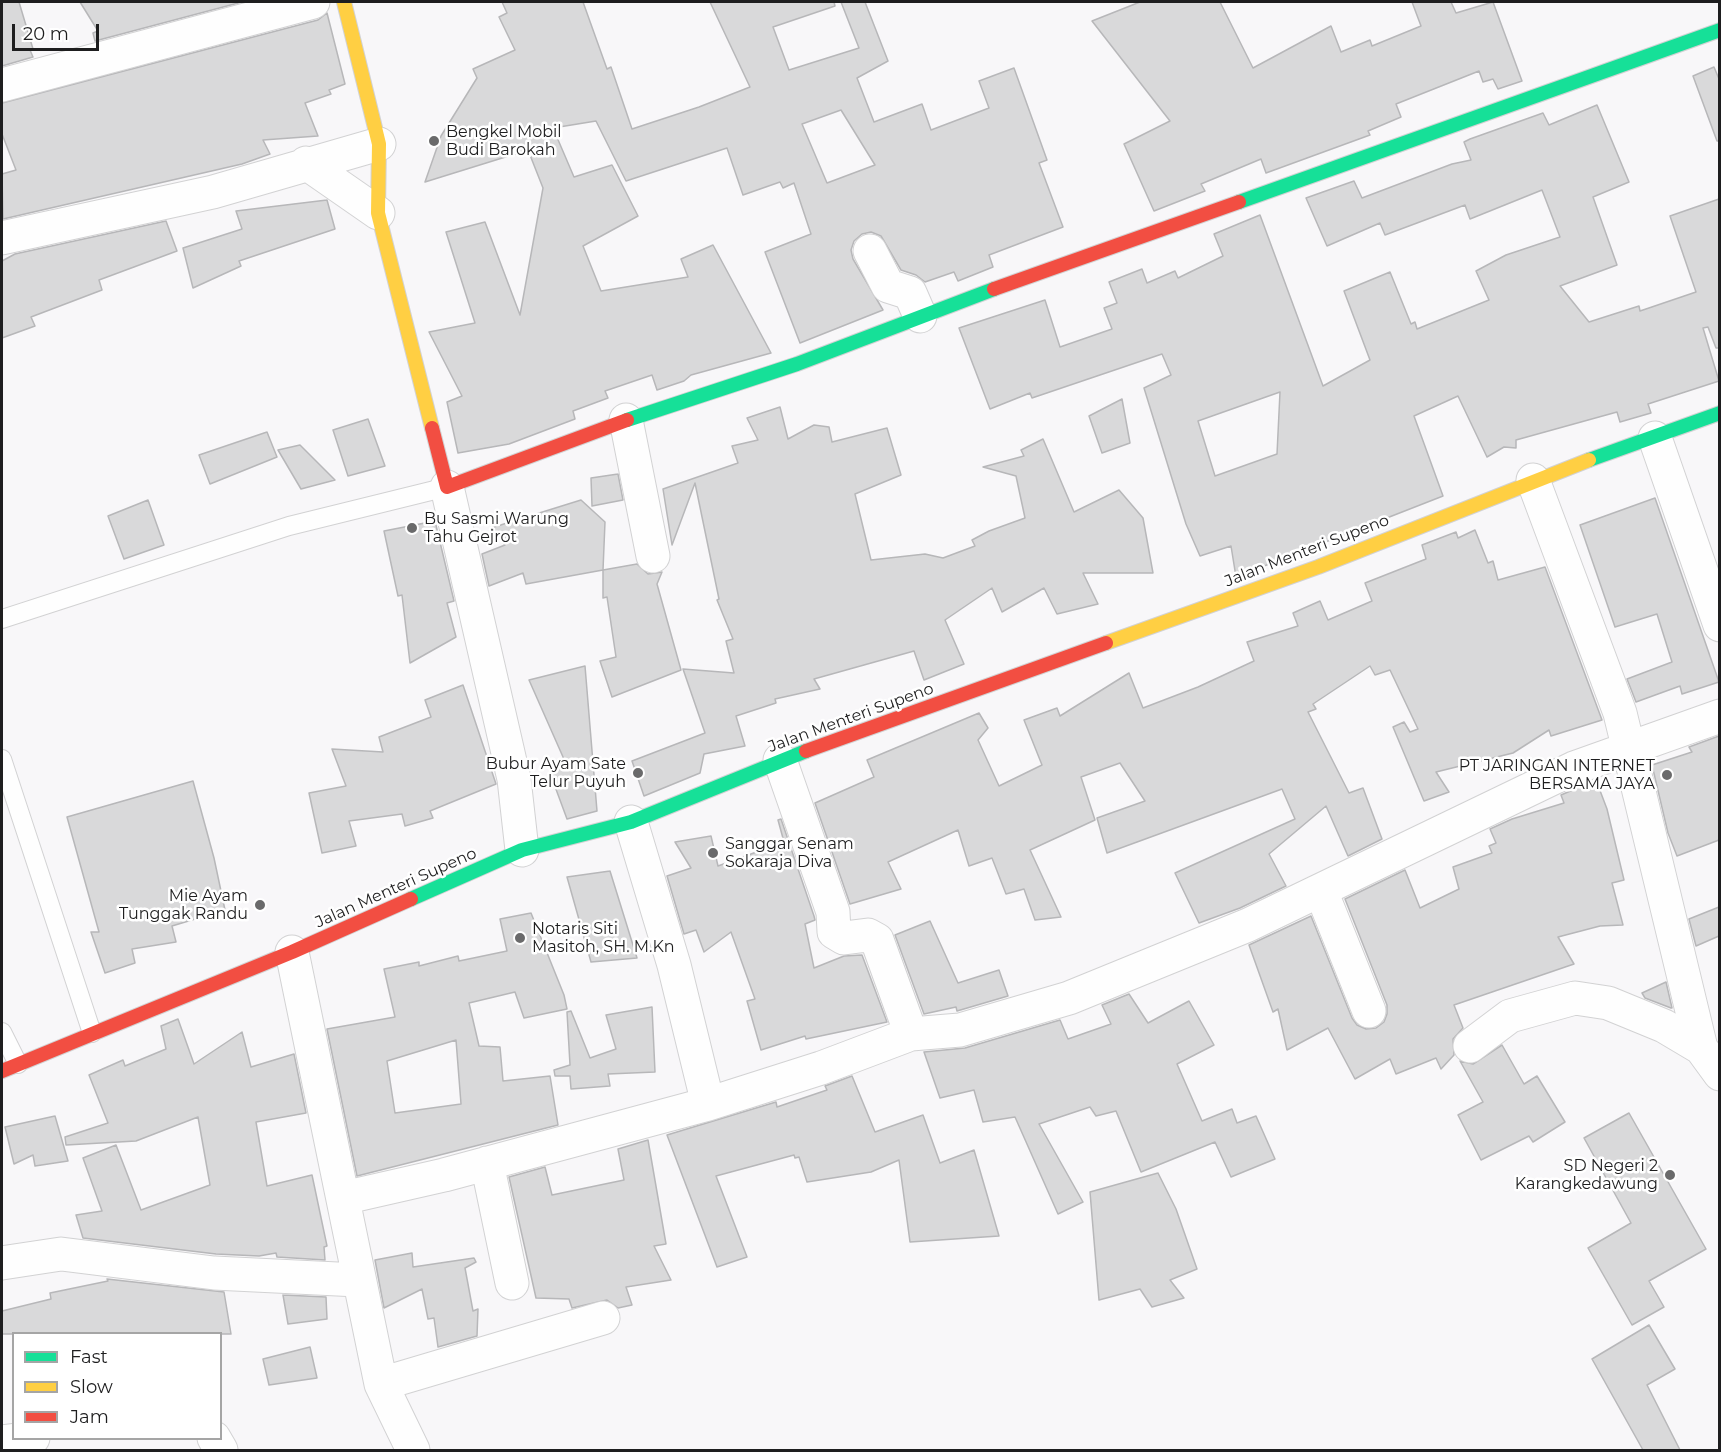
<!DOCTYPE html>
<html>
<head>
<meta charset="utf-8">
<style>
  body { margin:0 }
  #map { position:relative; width:1721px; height:1452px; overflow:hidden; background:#f8f7f9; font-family:Montserrat,sans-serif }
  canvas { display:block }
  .frame { position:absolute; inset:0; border:3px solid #1e1e1f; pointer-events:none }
  .legend { position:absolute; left:12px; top:1332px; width:210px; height:108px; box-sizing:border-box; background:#fff; border:2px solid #a5a5a5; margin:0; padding:8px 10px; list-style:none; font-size:18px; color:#1e1e1f }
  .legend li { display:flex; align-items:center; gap:12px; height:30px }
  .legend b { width:30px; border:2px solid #a5a5a5 }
  .scale { position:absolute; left:12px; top:24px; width:87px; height:27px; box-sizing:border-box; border:3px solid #1e1e1f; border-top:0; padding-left:8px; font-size:18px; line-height:21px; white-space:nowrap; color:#1e1e1f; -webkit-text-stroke:4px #fff; paint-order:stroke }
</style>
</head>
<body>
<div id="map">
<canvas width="1721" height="1452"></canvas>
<div class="frame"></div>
<ul class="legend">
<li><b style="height:8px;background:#16e098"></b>Fast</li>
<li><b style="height:8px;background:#ffcf43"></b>Slow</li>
<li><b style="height:8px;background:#f24e42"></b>Jam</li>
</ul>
<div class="scale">20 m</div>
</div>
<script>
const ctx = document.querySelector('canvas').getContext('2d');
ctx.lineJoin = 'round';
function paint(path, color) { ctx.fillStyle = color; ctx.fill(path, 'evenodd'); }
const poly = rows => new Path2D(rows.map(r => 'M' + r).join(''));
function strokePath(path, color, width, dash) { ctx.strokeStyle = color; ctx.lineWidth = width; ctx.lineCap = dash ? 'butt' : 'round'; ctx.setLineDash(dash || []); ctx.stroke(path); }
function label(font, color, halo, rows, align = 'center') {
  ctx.font = font + ' Montserrat,sans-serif'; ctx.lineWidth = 5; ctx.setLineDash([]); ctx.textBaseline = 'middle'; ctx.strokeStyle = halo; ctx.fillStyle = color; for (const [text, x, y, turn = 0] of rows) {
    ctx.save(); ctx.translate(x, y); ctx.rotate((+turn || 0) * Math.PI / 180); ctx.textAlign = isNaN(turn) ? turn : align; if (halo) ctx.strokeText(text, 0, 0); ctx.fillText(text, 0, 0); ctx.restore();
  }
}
const building = poly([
  [2,2,19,2,33,49,30,50,33,57,2,66,2,2],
  [80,2,242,2,95,41,93,33,98,31,80,2],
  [502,2,583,2,607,69,611,67,632,129,699,107,750,87,710,2,834,2,835,6,773,27,789,70,859,48,841,2,865,2,888,61,857,78,874,122,922,104,931,130,989,108,979,81,1014,68,1047,160,1039,163,1063,227,989,255,993,267,958,281,954,272,925,282,916,275,901,270,881,236,871,232,862,234,854,241,851,250,853,259,883,310,800,343,765,252,811,234,794,183,783,188,780,182,743,195,727,148,626,181,596,121,553,128,574,177,612,165,638,216,583,246,601,291,688,277,681,259,713,245,771,353,691,375,684,381,657,390,652,375,605,391,608,398,573,411,575,419,509,444,458,453,447,402,462,396,429,332,475,323,446,232,485,222,520,315,543,188,528,150,425,182,441,136,477,78,473,69,515,50,499,17,507,13,502,2],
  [841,110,875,165,827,183,802,124,841,110],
  [1140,2,1220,2,1253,68,1331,26,1341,52,1370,40,1372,46,1421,26,1412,2,1451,2,1456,13,1493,2,1522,81,1498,89,1493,79,1483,82,1479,71,1396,104,1401,117,1368,131,1370,135,1266,173,1261,159,1201,184,1205,191,1154,211,1124,144,1170,121,1092,21,1140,2],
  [327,13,345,84,329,90,331,94,305,103,318,136,263,140,270,154,242,164,3,219,2,174,16,170,2,134,2,103,318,20,327,13],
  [1714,67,1719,79,1719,141,1717,141,1693,76,1714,67],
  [1597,105,1629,182,1593,197,1617,265,1560,286,1589,322,1639,306,1640,311,1696,292,1670,216,1719,199,1719,348,1716,348,1708,327,1703,328,1719,381,1648,404,1651,413,1620,422,1617,412,1516,440,1516,448,1504,447,1487,457,1458,396,1414,416,1443,496,1236,577,1231,546,1200,556,1186,524,1144,388,1171,375,1162,354,1032,398,1030,393,990,409,959,328,1045,300,1060,347,1112,329,1104,308,1117,303,1109,282,1142,269,1147,283,1175,271,1178,278,1223,256,1214,234,1260,215,1323,386,1370,360,1344,291,1390,272,1411,324,1415,322,1417,329,1489,300,1476,271,1506,255,1560,237,1542,190,1470,219,1465,205,1385,235,1380,223,1327,246,1306,198,1354,181,1362,198,1452,164,1471,160,1464,142,1470,139,1543,113,1549,125,1597,105],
  [1280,392,1277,454,1215,476,1198,421,1280,392],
  [327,200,335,229,239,261,241,266,193,288,183,248,242,229,236,211,327,200],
  [166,221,177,251,99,280,102,290,31,317,35,326,2,338,2,261,15,254,166,221],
  [1122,399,1130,443,1102,453,1089,416,1122,399],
  [780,407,788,439,814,425,829,427,832,442,887,428,901,475,855,494,871,560,925,554,943,558,975,546,972,540,989,531,1025,518,1016,476,983,467,1024,456,1021,450,1043,439,1074,512,1119,490,1143,518,1153,573,1083,573,1098,604,1057,614,1044,588,1002,612,992,588,945,620,964,664,924,680,914,651,814,679,820,689,775,699,776,703,736,716,745,746,704,754,700,773,644,796,632,761,705,733,683,669,734,673,726,641,733,639,717,600,719,599,695,483,672,545,663,489,738,463,732,446,758,440,747,418,780,407],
  [368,419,385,466,348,476,333,430,368,419],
  [267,432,277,457,210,484,199,455,267,432],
  [300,445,335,480,301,489,278,450,300,445],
  [618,474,623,500,592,506,591,478,618,474],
  [1655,498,1719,682,1682,694,1680,686,1636,702,1627,679,1672,662,1657,614,1615,627,1580,525,1655,498],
  [148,500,164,545,124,559,108,516,148,500],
  [581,500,605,522,603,570,526,584,523,573,489,586,482,554,505,545,491,528,581,500],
  [435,521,454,601,447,603,456,637,410,663,402,595,398,596,384,531,435,521],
  [1475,530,1488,563,1493,561,1498,580,1545,567,1602,720,1551,736,1549,730,1513,753,1436,772,1449,792,1424,801,1393,727,1404,722,1410,732,1418,729,1390,670,1375,675,1370,666,1313,704,1316,709,1308,712,1349,793,1363,788,1382,839,1348,856,1326,806,1269,854,1286,886,1240,908,1199,923,1175,873,1295,819,1282,789,1107,853,1097,818,1145,801,1120,763,1081,777,1095,820,1030,850,1061,917,1035,920,1024,889,1006,894,992,858,969,866,958,830,888,862,901,889,850,904,815,803,874,777,867,760,979,713,988,728,978,740,999,786,1042,765,1024,720,1057,708,1060,716,1129,673,1143,708,1198,687,1254,661,1247,642,1298,626,1293,613,1320,601,1328,620,1372,601,1365,583,1426,559,1422,545,1456,532,1458,538,1475,530],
  [637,564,648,574,662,572,657,584,681,670,612,697,600,661,616,657,607,597,603,598,603,570,637,564],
  [585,666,597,811,567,819,550,773,567,766,529,680,585,666],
  [463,685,496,784,430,811,433,818,405,826,402,814,349,821,356,846,322,853,309,793,346,786,332,749,383,752,379,737,431,717,425,700,463,685],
  [1719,736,1719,840,1677,856,1668,833,1652,765,1692,752,1689,747,1719,736],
  [1596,780,1607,809,1624,880,1612,883,1623,925,1600,926,1558,937,1574,964,1454,1005,1463,1028,1453,1039,1454,1055,1441,1069,1436,1058,1396,1074,1390,1059,1355,1079,1328,1028,1287,1050,1278,1009,1273,1012,1249,945,1311,916,1352,1018,1357,1025,1366,1029,1376,1028,1384,1022,1387,1014,1387,1005,1345,899,1405,870,1420,908,1459,889,1453,867,1492,853,1489,846,1496,843,1490,829,1512,819,1564,803,1561,795,1596,780],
  [193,781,214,858,225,910,172,926,176,942,132,949,135,963,105,973,91,932,99,932,67,817,193,781],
  [781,819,814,916,815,920,805,924,814,968,844,956,862,955,887,1022,806,1039,805,1036,761,1050,747,1001,755,999,731,932,704,952,696,930,684,934,667,876,691,868,675,842,711,836,718,866,784,842,778,820,781,819],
  [610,871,637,958,591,962,567,877,610,871],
  [1719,907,1719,936,1696,946,1689,919,1719,907],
  [531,913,564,995,567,1009,524,1018,515,992,469,1003,479,1046,500,1047,503,1081,550,1076,558,1125,357,1176,327,1029,395,1017,384,969,419,962,419,966,458,956,459,961,507,951,500,919,531,913],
  [456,1040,461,1104,395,1113,387,1061,456,1040],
  [930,921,958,983,999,970,1008,996,957,1011,956,1007,924,1014,895,935,930,921],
  [1666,982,1672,1008,1671,1008,1645,998,1642,993,1666,982],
  [1129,994,1148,1023,1189,1001,1214,1045,1177,1064,1202,1121,1232,1109,1237,1123,1256,1116,1275,1159,1231,1177,1215,1142,1141,1172,1116,1111,1096,1116,1090,1107,1039,1124,1083,1202,1058,1214,1015,1117,983,1122,974,1090,940,1098,924,1052,965,1048,1060,1020,1068,1039,1111,1024,1102,1005,1129,994],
  [652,1007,655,1072,608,1074,610,1086,571,1089,570,1076,555,1076,554,1070,570,1065,567,1012,571,1011,590,1058,616,1049,606,1015,652,1007],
  [178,1019,194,1064,242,1032,251,1067,294,1054,306,1113,256,1122,267,1186,312,1175,327,1246,324,1247,325,1260,277,1257,276,1253,259,1256,216,1254,83,1238,76,1215,102,1211,83,1158,116,1145,141,1210,210,1185,198,1117,136,1141,66,1145,65,1137,108,1123,89,1075,123,1060,125,1066,166,1049,161,1026,178,1019],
  [1502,1045,1524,1084,1537,1076,1565,1122,1533,1142,1529,1136,1481,1160,1458,1115,1483,1102,1460,1061,1473,1064,1502,1045],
  [852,1076,875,1132,923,1115,940,1163,974,1150,999,1236,910,1242,899,1160,871,1172,807,1182,799,1157,795,1158,794,1155,716,1176,747,1257,717,1267,667,1135,776,1102,777,1107,827,1090,825,1086,852,1076],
  [1629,1113,1706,1249,1649,1281,1664,1307,1632,1325,1588,1248,1631,1223,1584,1138,1629,1113],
  [55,1116,68,1161,35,1166,33,1155,14,1164,5,1127,55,1116],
  [648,1140,666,1244,654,1246,671,1280,626,1287,632,1305,618,1308,607,1300,572,1308,569,1299,536,1298,509,1177,545,1167,552,1195,624,1180,618,1149,648,1140],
  [1158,1173,1176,1209,1197,1269,1170,1280,1184,1298,1152,1307,1140,1289,1099,1300,1090,1192,1158,1173],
  [412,1253,413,1267,474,1258,476,1262,465,1268,473,1311,478,1309,477,1336,438,1347,434,1318,428,1319,422,1289,384,1308,375,1260,412,1253],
  [107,1279,224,1292,231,1334,2,1334,2,1311,51,1299,50,1293,108,1281,107,1279],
  [283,1295,326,1297,327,1319,288,1324,283,1295],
  [1649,1325,1675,1369,1647,1385,1680,1450,1643,1450,1592,1359,1649,1325],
  [310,1347,317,1378,269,1385,263,1359,310,1347]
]);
paint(building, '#d9d9da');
strokePath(building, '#b7b7b9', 1.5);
const lane = poly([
  [2,619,289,526,447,487],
  [2,759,92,1033],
  [2,1032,18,1064]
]);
const street = poly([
  [2,85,313,2],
  [306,163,378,213],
  [2,238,213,192,379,144],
  [870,251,888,286,910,293,920,316],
  [626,420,653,556],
  [1655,438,1720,625],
  [1533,480,1620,713,1701,1048,1720,1074],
  [447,487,514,779,522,850],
  [780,760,833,912,834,932,844,938,868,935,877,940,911,1034],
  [1321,891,1369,1011],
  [292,952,381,1384,413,1450],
  [1470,1046,1510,1016,1575,998,1608,1003,1664,1026,1701,1048],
  [708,1104,821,1068,911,1034,960,1030,1069,998,1248,925,1574,768,1720,716],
  [487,1163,512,1283],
  [343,1198,444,1175,708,1104,674,965,631,822],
  [2,1263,61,1254,214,1273,358,1280],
  [381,1384,603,1318],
  [214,1438,221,1450],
  [2,1442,33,1438]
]);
const fast = poly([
  [1239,202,1720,30],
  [627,420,797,364,994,289],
  [1589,460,1720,413],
  [411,899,522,850,631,822,806,751]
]);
const slow = poly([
  [344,2,379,144,378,213,432,428],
  [1106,643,1318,567,1589,460]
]);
const jam = poly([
  [994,289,1239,202],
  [432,428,447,487,627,420],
  [806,751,1106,643],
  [2,1071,292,952,411,899]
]);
strokePath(lane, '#d2d2d3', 20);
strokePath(street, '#d2d2d3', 35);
strokePath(fast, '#d2d2d3', 16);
strokePath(slow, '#d2d2d3', 16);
strokePath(jam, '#d2d2d3', 16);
strokePath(lane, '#fefefe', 18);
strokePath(street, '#fefefe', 33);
strokePath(fast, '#16e098', 14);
strokePath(slow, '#ffcf43', 14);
strokePath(jam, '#f24e42', 14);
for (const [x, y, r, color] of [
  [434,141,6,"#6a6a6b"],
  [412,528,6,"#6a6a6b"],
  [638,773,6,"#6a6a6b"],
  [1667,775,6,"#6a6a6b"],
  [713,853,6,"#6a6a6b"],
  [260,905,6,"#6a6a6b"],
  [520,938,6,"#6a6a6b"],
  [1670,1175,6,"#6a6a6b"]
]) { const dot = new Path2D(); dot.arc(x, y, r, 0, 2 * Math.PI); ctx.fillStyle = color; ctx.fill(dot); strokePath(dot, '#fff', 2); }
label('16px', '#1e1e1f', '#fff', [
  ["Bengkel Mobil",446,132],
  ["Budi Barokah",446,150],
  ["Bu Sasmi Warung",424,519],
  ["Tahu Gejrot",424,537],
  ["Bubur Ayam Sate",626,764,"right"],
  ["Telur Puyuh",626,782,"right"],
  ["PT JARINGAN INTERNET",1655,766,"right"],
  ["BERSAMA JAYA",1655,784,"right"],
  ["Sanggar Senam",725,844],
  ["Sokaraja Diva",725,862],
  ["Mie Ayam",248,896,"right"],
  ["Tunggak Randu",248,914,"right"],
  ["Notaris Siti",532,929],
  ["Masitoh, SH. M.Kn",532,947],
  ["SD Negeri 2",1658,1166,"right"],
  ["Karangkedawung",1658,1184,"right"]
], 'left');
label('16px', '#1e1e1f', '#fff', [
  ["Jalan Menteri Supeno",1307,551,-21],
  ["Jalan Menteri Supeno",851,718,-20],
  ["Jalan Menteri Supeno",396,888,-24]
]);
</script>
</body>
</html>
